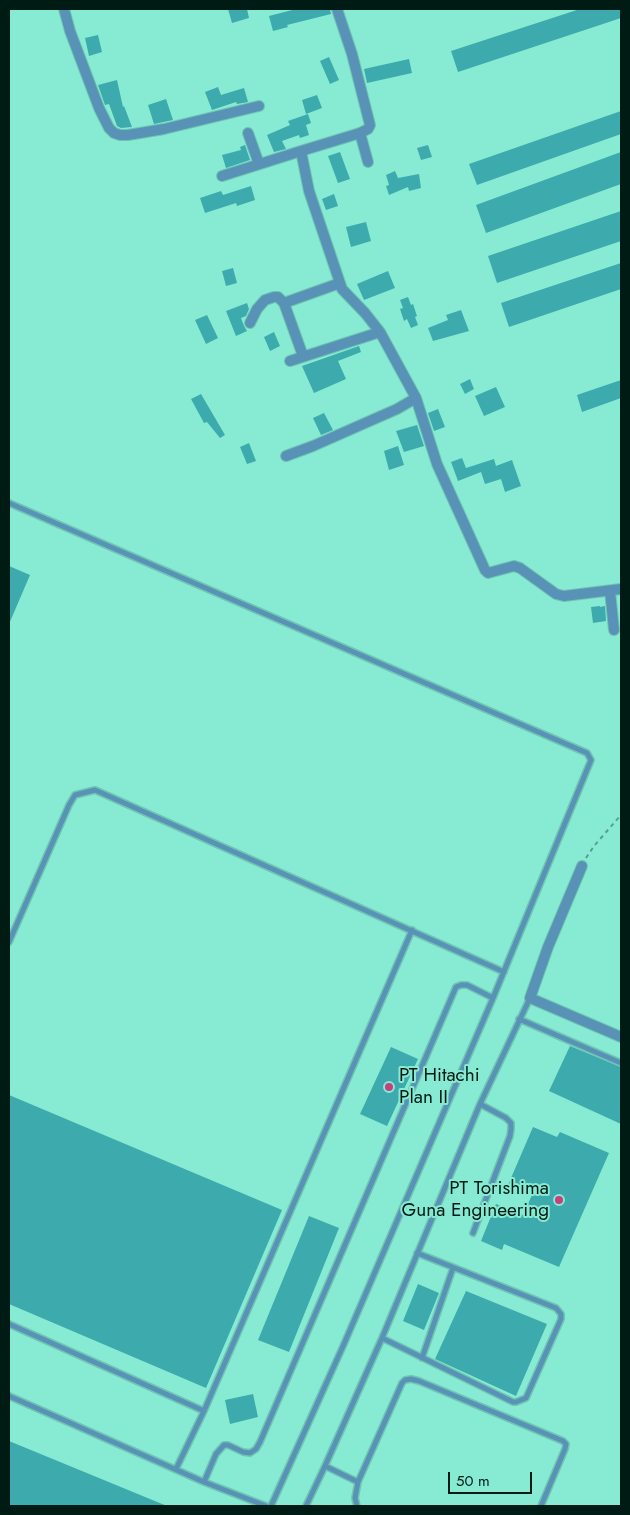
<!DOCTYPE html>
<html>
<head>
<meta charset="utf-8">
<style>
  body { margin:0 }
  #map { position:relative; width:630px; height:1515px; overflow:hidden; background:#87ead3; font-family:Jost,sans-serif }
  canvas { display:block }
  .frame { position:absolute; inset:0; border:10px solid #001a14; pointer-events:none }
  .scale { position:absolute; left:448px; top:1472px; width:84px; height:22px; box-sizing:border-box; border:2px solid #001a14; border-top:0; padding-left:6px; font-size:15px; line-height:18px; white-space:nowrap; color:#001a14; -webkit-text-stroke:4px #87ead3; paint-order:stroke }
</style>
</head>
<body>
<div id="map">
<canvas width="630" height="1515"></canvas>
<div class="frame"></div>
<div class="scale">50 m</div>
</div>
<script>
const ctx = document.querySelector('canvas').getContext('2d');
ctx.lineJoin = 'round';
function paint(path, color) { ctx.fillStyle = color; ctx.fill(path, 'evenodd'); }
const poly = rows => new Path2D(rows.map(r => 'M' + r).join(''));
function strokePath(path, color, width, dash) { ctx.strokeStyle = color; ctx.lineWidth = width; ctx.lineCap = dash ? 'butt' : 'round'; ctx.setLineDash(dash || []); ctx.stroke(path); }
function label(font, color, halo, rows, align = 'center') {
  ctx.font = font + ' Jost,sans-serif'; ctx.lineWidth = 4; ctx.setLineDash([]); ctx.textBaseline = 'middle'; ctx.strokeStyle = halo; ctx.fillStyle = color; for (const [text, x, y, turn = 0] of rows) {
    ctx.save(); ctx.translate(x, y); ctx.rotate((+turn || 0) * Math.PI / 180); ctx.textAlign = isNaN(turn) ? turn : align; if (halo) ctx.strokeText(text, 0, 0); ctx.fillText(text, 0, 0); ctx.restore();
  }
}
paint(poly([
  [228,9,247,9,249,18,232,23],
  [296,9,330,9,331,14,287,25,288,27,273,31,269,16],
  [580,9,621,9,621,18,458,72,451,51],
  [98,35,102,52,89,56,85,38],
  [329,57,339,80,330,84,320,61],
  [409,59,412,73,367,83,364,69],
  [117,80,123,107,124,106,132,127,121,128,117,126,109,104,105,105,98,85],
  [218,87,221,95,244,88,248,102,237,104,236,102,212,110,205,92],
  [317,95,322,108,306,114,302,100],
  [166,99,173,120,154,124,148,105],
  [621,111,621,134,477,185,469,164],
  [308,114,311,123,306,125,309,135,300,138,299,135,282,141,286,149,274,152,267,135,290,125,288,121],
  [245,145,250,160,226,168,222,155,241,150,240,147],
  [428,145,432,157,421,160,417,148],
  [340,152,350,179,338,183,328,156],
  [621,152,621,184,486,233,476,205],
  [395,171,398,178,419,174,421,188,409,191,408,187,389,195,386,186,389,185,386,175],
  [251,186,255,200,237,206,236,203,205,213,200,198,221,191,223,195],
  [334,194,338,206,326,210,322,199],
  [621,211,621,241,497,283,488,256],
  [366,222,371,241,351,247,346,227],
  [621,263,621,289,509,327,501,303],
  [233,268,237,283,226,286,222,271],
  [388,271,395,288,364,300,357,284],
  [408,297,411,305,413,304,417,316,415,317,418,325,411,328,407,319,404,321,400,309,403,308,400,300],
  [247,303,249,309,246,316,241,318,244,326,247,331,236,336,226,311],
  [461,310,469,331,433,341,428,328,448,320,446,315],
  [207,315,218,338,206,344,195,320],
  [274,332,280,346,270,351,264,337],
  [359,346,361,352,338,361,346,379,314,393,302,366],
  [470,379,474,389,465,394,460,384],
  [621,380,621,398,582,412,577,395],
  [496,387,505,407,484,416,475,396],
  [201,394,225,435,220,438,207,422,204,423,191,399],
  [438,409,445,427,434,431,428,413],
  [324,413,333,430,321,435,313,418],
  [417,425,424,446,404,452,396,431],
  [249,443,256,461,247,464,240,447],
  [398,446,404,465,389,470,384,451],
  [462,458,466,468,494,459,496,466,493,467,512,460,521,486,505,492,501,479,485,484,481,472,458,481,451,462],
  [9,566,30,575,9,624],
  [600,606,600,607,605,606,606,621,593,623,591,607],
  [570,1046,621,1067,621,1124,549,1091],
  [391,1047,418,1059,387,1126,360,1114],
  [9,1095,282,1210,206,1388,9,1304],
  [533,1127,557,1137,560,1132,609,1153,559,1267,504,1244,502,1250,481,1241,496,1204,523,1215,532,1195,508,1185],
  [309,1216,339,1228,289,1352,258,1340],
  [418,1284,439,1293,424,1330,403,1321],
  [466,1291,547,1324,516,1396,435,1359],
  [253,1394,258,1417,230,1424,225,1400],
  [9,1441,167,1506,9,1506]
]), '#3dabad');
const service = poly([
  [9,503,587,753,591,760,493,998,344,1344,271,1506],
  [9,942,69,805,75,795,95,790,504,972],
  [519,1019,621,1063],
  [473,1233,510,1136,511,1129,511,1123,506,1118,480,1104],
  [9,1324,204,1411],
  [382,1338,513,1402,516,1402,526,1398,561,1319,561,1314,556,1308,417,1253],
  [422,1358,453,1268],
  [9,1396,204,1482,266,1506],
  [325,1466,358,1482,402,1383,405,1380,411,1379,419,1381,563,1441,566,1444,565,1449,541,1506],
  [176,1469,204,1411,412,930],
  [204,1482,216,1454,224,1445,228,1445,243,1452,250,1453,256,1449,260,1442,456,987,461,985,467,985,493,998],
  [306,1506,325,1466,382,1338,480,1104,530,998],
  [357,1506,355,1498,358,1482]
]);
const minor = poly([
  [64,9,70,31,99,108,109,128,114,133,120,135,128,135,164,129,259,106],
  [337,9,352,54,370,125,368,129,360,133,301,151,309,191,342,289,365,313,380,332,416,398,437,464,485,570,488,573,514,566,520,568,556,594,564,596,621,589],
  [248,133,259,164],
  [360,133,368,162],
  [222,176,301,151],
  [284,303,340,283],
  [250,323,257,309,265,300,274,297,278,297,284,303,303,356],
  [290,361,380,332],
  [286,456,313,446,397,409,416,398],
  [610,591,614,630],
  [582,866,548,947,530,998,621,1037]
]);
strokePath(service, '#6fc5b1', 8);
strokePath(minor, '#6fc5b1', 12);
strokePath(poly([
  [586,858,594,846,621,815]
]), '#57a08f', 2, [4, 4]);
strokePath(service, '#5893b7', 5);
strokePath(minor, '#5893b7', 10);
for (const [x, y, r, color] of [
  [389,1087,5,"#c73f7c"],
  [559,1200,5,"#c73f7c"]
]) { const dot = new Path2D(); dot.arc(x, y, r, 0, 2 * Math.PI); ctx.fillStyle = color; ctx.fill(dot); strokePath(dot, '#87ead3', 2); }
label('19px', '#001a14', '#87ead3', [
  ["PT Hitachi",399,1076],
  ["Plan II",399,1098],
  ["PT Torishima",549,1189,"right"],
  ["Guna Engineering",549,1211,"right"]
], 'left');
</script>
</body>
</html>
